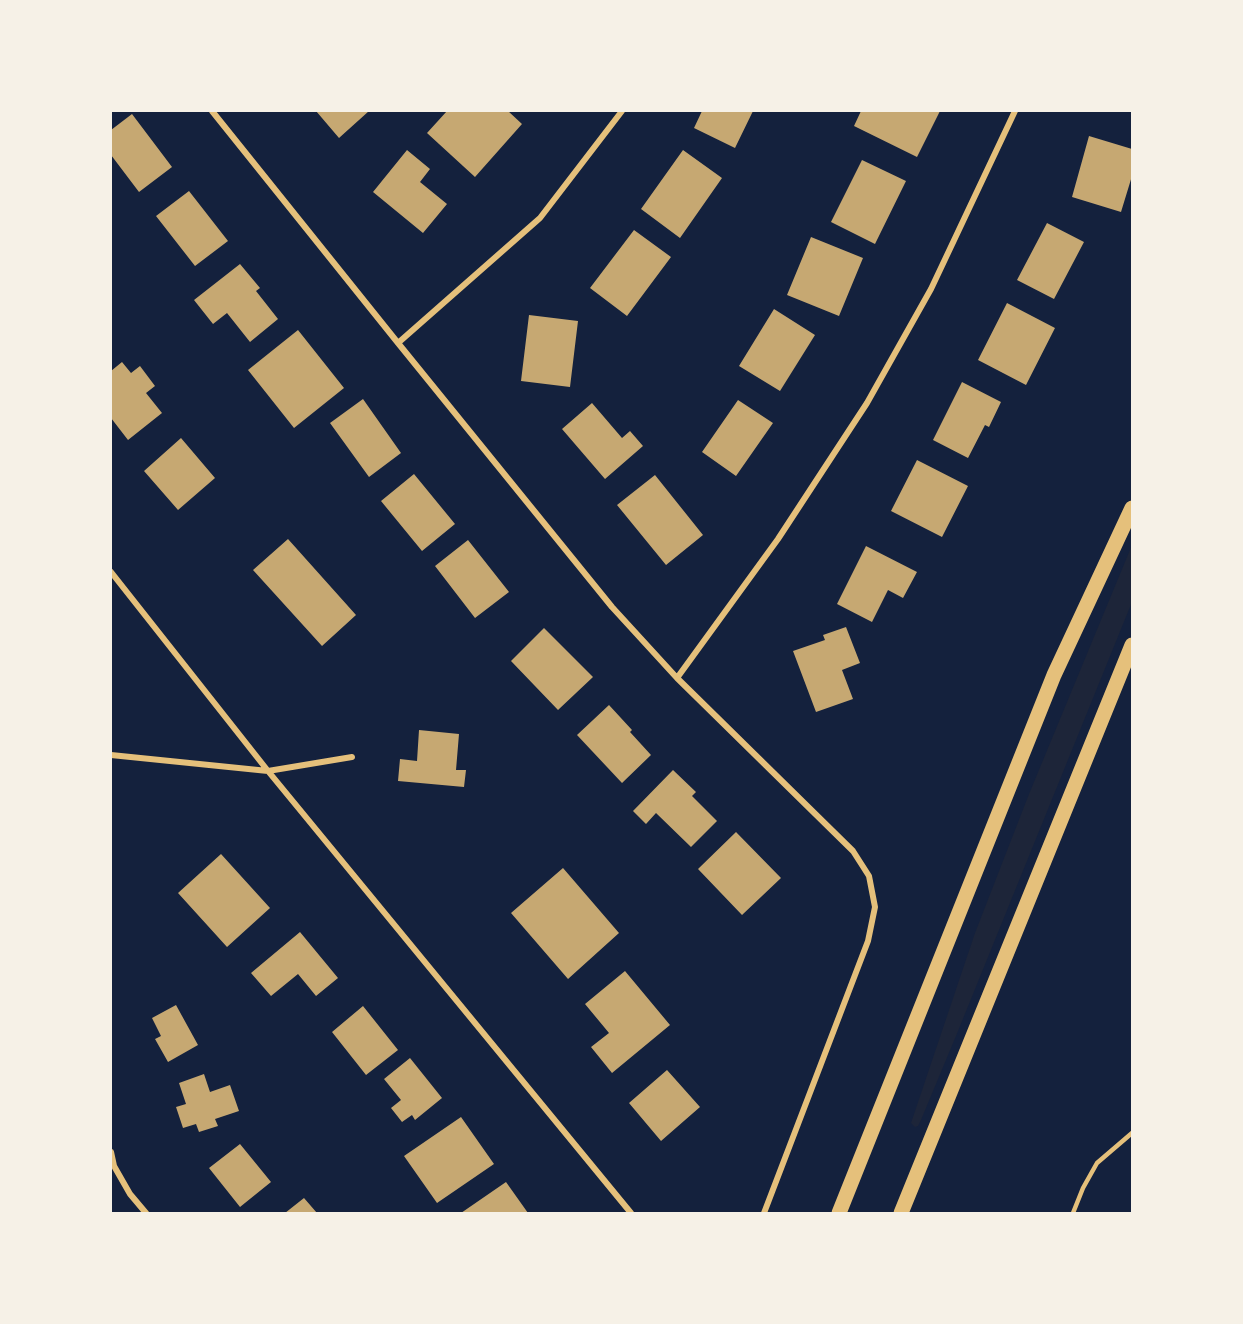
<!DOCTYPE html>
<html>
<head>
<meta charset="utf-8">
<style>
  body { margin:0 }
  #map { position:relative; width:1243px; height:1324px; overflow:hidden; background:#14213d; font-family:Lato,sans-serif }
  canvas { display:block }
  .frame { position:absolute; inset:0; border:112px solid #f6f1e7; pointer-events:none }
</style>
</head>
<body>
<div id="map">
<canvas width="1243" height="1324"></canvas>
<div class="frame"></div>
</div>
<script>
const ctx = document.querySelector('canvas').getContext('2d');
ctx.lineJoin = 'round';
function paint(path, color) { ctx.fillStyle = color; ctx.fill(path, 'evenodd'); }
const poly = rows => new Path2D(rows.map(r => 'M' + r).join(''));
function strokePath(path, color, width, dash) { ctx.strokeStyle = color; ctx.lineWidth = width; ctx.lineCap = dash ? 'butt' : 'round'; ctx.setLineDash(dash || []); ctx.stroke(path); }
paint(poly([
  [1132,545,1132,602,956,1036,921,1120,918,1126,915,1127,911,1123,912,1120,975,933,1029,794]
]), '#1d2539');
paint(poly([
  [316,111,369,111,339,138],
  [447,111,508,111,522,124,475,177,427,133],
  [702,111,753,111,735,148,694,128],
  [861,111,940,111,917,157,854,126],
  [132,114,172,167,139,192,111,155,111,130],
  [1089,136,1132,149,1132,176,1121,212,1072,197],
  [407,150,430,169,420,182,447,204,423,233,373,192],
  [683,150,722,178,680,238,641,209],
  [862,160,906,181,875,244,831,222],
  [189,191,228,241,195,266,156,216],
  [1047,223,1084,242,1054,299,1017,280],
  [634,230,671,257,627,316,590,288],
  [811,237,863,258,839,316,787,295],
  [240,264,260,288,256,291,278,319,250,342,227,313,213,324,194,300],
  [1007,303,1055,328,1026,385,978,360],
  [774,309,815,335,780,391,739,366],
  [529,315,578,321,570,387,521,381],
  [298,330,344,388,294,428,248,370],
  [122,362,131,373,140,366,155,386,146,393,162,413,128,440,111,418,111,371],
  [962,382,1001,402,989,427,985,425,968,458,933,440],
  [363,399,401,453,369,477,330,423],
  [738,400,773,423,736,476,702,452],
  [592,403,622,438,630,431,643,446,605,479,562,429],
  [181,438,215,478,178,510,144,471],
  [917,460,968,486,942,537,891,511],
  [414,474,455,524,422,551,381,501],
  [655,475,703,535,666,565,617,505],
  [288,539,356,615,322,646,253,570],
  [468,540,509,592,475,618,435,566],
  [866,546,917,572,903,598,888,590,872,622,837,604],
  [846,627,860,663,842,670,853,699,816,712,793,651,825,640,823,635],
  [544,628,593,677,558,710,511,661],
  [609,705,632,730,630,732,651,755,622,783,577,735],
  [419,730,459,734,456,770,466,770,464,787,398,781,400,759,417,761],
  [673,770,696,792,692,796,717,821,691,847,656,813,646,824,633,811],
  [736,832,781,878,742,915,698,869],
  [221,854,270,908,227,947,178,893],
  [563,868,619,933,568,979,511,913],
  [300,932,338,978,316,996,298,974,271,996,251,973],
  [625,971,670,1025,612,1073,591,1047,609,1033,585,1004],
  [176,1005,198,1045,168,1062,155,1039,161,1036,152,1018],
  [363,1006,398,1050,366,1075,332,1032],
  [410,1058,442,1098,415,1120,412,1115,402,1122,391,1108,401,1100,384,1079],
  [667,1070,700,1107,661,1141,629,1103],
  [204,1074,210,1092,230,1085,239,1111,215,1119,218,1126,199,1132,196,1124,183,1128,176,1107,186,1104,179,1083],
  [461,1117,494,1164,437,1203,404,1156],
  [240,1144,271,1182,240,1207,209,1168],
  [506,1182,528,1213,461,1213],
  [304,1198,317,1213,285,1213]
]), '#c6a872');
strokePath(poly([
  [1073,1213,1083,1188,1097,1163,1132,1133]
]), '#e5c07b', 4.5);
strokePath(poly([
  [212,111,398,343,612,607,677,678,853,851,869,876,875,907,868,941,764,1213],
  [398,343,540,218,622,111],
  [111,572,268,771,631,1213],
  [677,678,778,539,867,403,931,289,1015,111],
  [111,755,268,771,352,757],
  [111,1152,114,1166,130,1194,146,1213]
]), '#e5c07b', 6);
strokePath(poly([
  [839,1213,1054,675,1132,508],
  [901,1213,1132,645]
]), '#e5c07b', 15);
</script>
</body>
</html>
